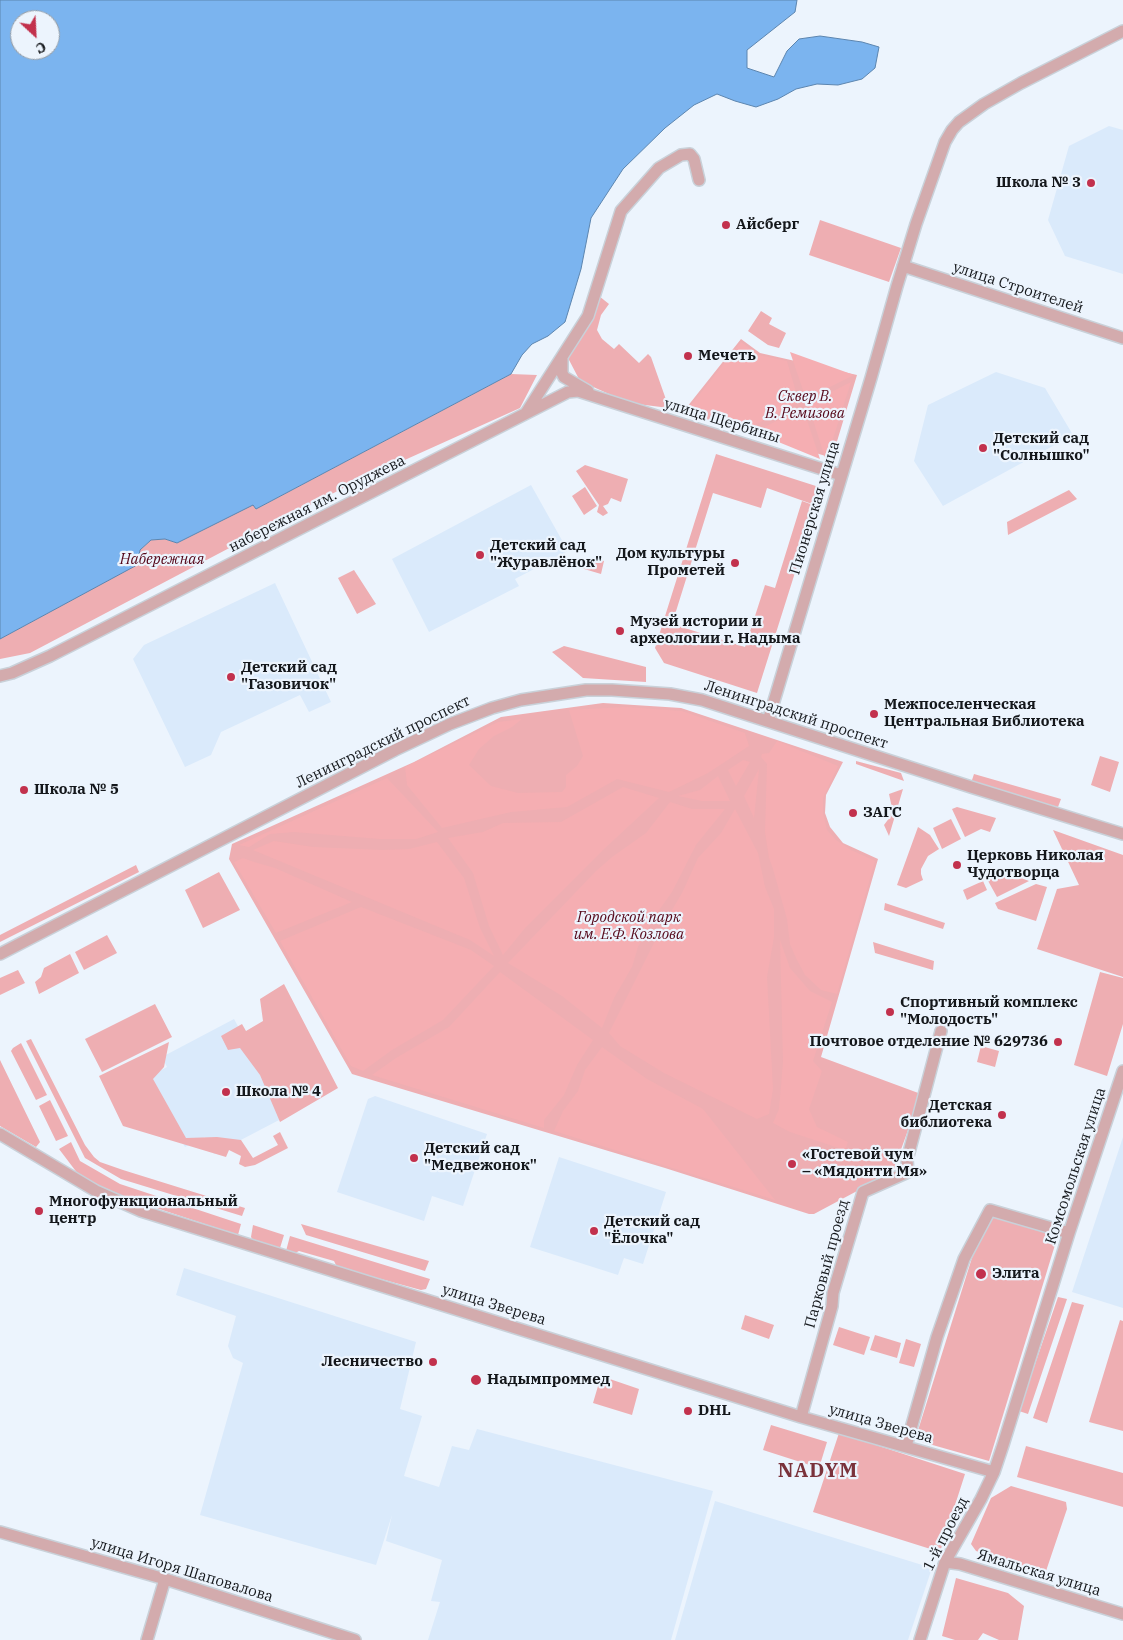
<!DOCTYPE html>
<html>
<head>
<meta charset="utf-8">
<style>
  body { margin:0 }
  #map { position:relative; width:1123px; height:1640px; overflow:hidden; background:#ecf4fd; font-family:"IBM Plex Serif",serif }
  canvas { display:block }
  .north { position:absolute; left:10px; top:10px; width:50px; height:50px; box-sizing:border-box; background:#ecf4fd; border:1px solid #969ca3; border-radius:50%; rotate:155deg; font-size:14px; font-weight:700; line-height:20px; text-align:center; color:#14171b }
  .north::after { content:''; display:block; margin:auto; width:18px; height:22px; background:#c2314d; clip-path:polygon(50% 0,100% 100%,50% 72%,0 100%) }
</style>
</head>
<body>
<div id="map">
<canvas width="1123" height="1640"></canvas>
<div class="north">С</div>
</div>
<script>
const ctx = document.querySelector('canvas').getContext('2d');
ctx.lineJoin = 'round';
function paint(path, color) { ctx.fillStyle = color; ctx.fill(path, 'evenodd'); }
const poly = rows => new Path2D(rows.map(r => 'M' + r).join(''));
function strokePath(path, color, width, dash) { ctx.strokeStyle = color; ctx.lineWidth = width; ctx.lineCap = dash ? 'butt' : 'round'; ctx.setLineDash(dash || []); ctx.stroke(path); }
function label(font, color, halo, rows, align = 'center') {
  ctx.font = font + ' "IBM Plex Serif",serif'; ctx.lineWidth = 4.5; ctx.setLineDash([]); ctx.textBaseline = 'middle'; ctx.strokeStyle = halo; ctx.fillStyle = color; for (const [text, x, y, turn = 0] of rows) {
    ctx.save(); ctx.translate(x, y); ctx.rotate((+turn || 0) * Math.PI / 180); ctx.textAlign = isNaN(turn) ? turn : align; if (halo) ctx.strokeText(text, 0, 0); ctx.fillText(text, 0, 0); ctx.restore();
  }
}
paint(poly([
  [1109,126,1123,130,1123,274,1065,256,1048,220,1069,146],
  [996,372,1045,388,1073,435,943,506,914,461,928,405],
  [531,485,568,551,515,579,519,586,429,632,392,559],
  [275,583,331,702,309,712,300,695,221,732,211,755,185,767,133,659,144,645],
  [234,1019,245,1039,304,1107,214,1154,205,1137,185,1147,148,1077,167,1067,162,1057],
  [375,1096,487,1134,463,1206,432,1196,424,1221,337,1192,368,1099],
  [1123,1137,1123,1308,1072,1292],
  [559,1157,666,1192,643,1264,624,1258,618,1275,530,1247],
  [184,1268,416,1342,400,1409,422,1416,404,1476,439,1487,452,1446,469,1450,477,1429,713,1491,671,1640,428,1640,440,1602,431,1601,442,1560,386,1541,392,1515,376,1565,200,1515,243,1363,233,1358,228,1346,236,1316,176,1295],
  [715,1501,932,1568,908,1640,675,1640]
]), '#daeafb');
paint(poly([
  [820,220,901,248,889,282,809,255],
  [599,296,609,304,601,315,597,330,602,339,614,349,619,344,639,363,648,354,651,357,669,408,629,403,580,381,568,358],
  [761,311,772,318,769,324,786,333,779,348,768,345,748,331],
  [741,339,760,353,857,375,832,458,683,412],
  [511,374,537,375,520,408,347,486,30,653,0,659,0,639,136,565,140,550,151,540,165,539,177,543,254,504,256,509],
  [716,454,819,487,812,504,767,488,761,508,713,493,672,624,745,647,765,585,775,588,802,501,816,506,757,693,664,663,655,648],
  [585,465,628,479,621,502,611,498,608,504,603,506,608,513,603,516,597,512,599,505,576,471],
  [585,487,597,506,584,515,572,496],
  [1069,490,1077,499,1008,535,1007,522],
  [593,558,604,561,601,574,574,566],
  [354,570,376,604,357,614,338,578],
  [564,646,646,667,646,682,583,678,552,652],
  [603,703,681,708,843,762,826,795,825,813,830,827,843,843,878,859,821,1057,921,1094,894,1169,887,1175,814,1214,809,1214,665,1168,352,1074,229,859,232,844,414,762,501,717],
  [1100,756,1119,762,1110,792,1091,785],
  [856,761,901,773,904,781,856,764],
  [974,774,1061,799,1058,807,971,783],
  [903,789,889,836,884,825,890,817,892,808,889,794],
  [957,807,996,818,990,832,981,829,965,837,952,809],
  [951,819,961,839,942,849,933,828],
  [918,827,930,835,939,849,928,856,921,869,921,874,923,880,906,888,897,885],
  [1053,830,1123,855,1123,977,1037,949,1057,889,1079,885],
  [136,865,139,872,0,942,0,935],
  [1002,871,1029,881,997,897,987,879],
  [219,872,240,910,203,928,185,890],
  [983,881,987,890,967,900,963,890],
  [1036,884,1047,887,1036,921,998,909,995,903],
  [885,903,945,923,943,929,884,910],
  [107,935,117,953,84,970,75,952],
  [873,942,934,961,933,970,875,953],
  [70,954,79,973,39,994,35,982,41,977,44,968],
  [18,970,25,983,0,995,0,978],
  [1100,972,1123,978,1123,1024,1107,1076,1074,1065],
  [284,984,338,1088,280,1122,260,1075,240,1048,228,1050,221,1036,242,1024,246,1031,263,1021,260,999],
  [155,1004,172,1037,102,1072,85,1039],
  [31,1039,85,1145,94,1157,100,1162,123,1170,245,1208,242,1216,121,1179,85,1158,26,1041],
  [169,1042,164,1067,153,1079,186,1138,217,1137,241,1140,253,1158,278,1145,273,1136,280,1132,288,1148,255,1165,245,1167,239,1164,241,1156,229,1150,226,1157,123,1126,99,1076],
  [21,1043,47,1095,36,1100,11,1051,13,1048],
  [981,1046,999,1051,995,1067,977,1062],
  [0,1060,40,1142,36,1147,0,1126],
  [50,1100,68,1136,56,1141,39,1106],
  [71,1142,80,1161,120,1184,241,1224,238,1235,117,1195,78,1174,59,1149],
  [986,1213,1058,1235,989,1461,915,1440],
  [301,1224,429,1261,425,1271,306,1235],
  [253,1225,284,1235,280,1248,253,1240,251,1237],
  [290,1236,430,1279,426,1289,421,1290,337,1267,334,1261,299,1251,293,1254,286,1251],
  [1058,1297,1067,1299,1028,1414,1019,1411],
  [1072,1302,1084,1305,1047,1423,1033,1418],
  [745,1315,774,1325,769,1339,741,1329],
  [1120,1320,1123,1321,1123,1431,1089,1422],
  [839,1327,870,1337,864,1355,833,1345],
  [875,1335,901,1343,897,1358,870,1350],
  [906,1339,921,1344,914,1367,899,1363],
  [601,1376,639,1389,632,1415,593,1403],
  [771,1425,827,1442,819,1468,763,1450],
  [839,1433,965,1474,940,1552,813,1512],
  [1026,1446,1123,1473,1123,1507,1017,1477],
  [1011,1486,1066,1502,1067,1509,1045,1574,976,1551,971,1544,991,1498],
  [956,1578,1008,1593,1024,1606,1018,1640,999,1640,983,1633,978,1640,955,1640,942,1636]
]), '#eeaeb2');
paint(poly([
  [741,342,759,355,787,361,799,402,749,428,688,409],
  [790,352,854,375,806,399],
  [851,382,826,461,808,404],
  [803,408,820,459,754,432],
  [626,707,682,711,745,733,749,746,708,773,669,792,617,779,567,807,511,812,442,828,407,785,405,767,498,722,522,719,512,727,494,736,479,749,469,765,491,786,518,793,562,792,566,787,566,775,577,766,583,756,569,710],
  [777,741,838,766,823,798,823,813,827,830,836,840,851,850,875,861,837,994,821,990,805,975,796,958,790,944,787,919,773,869,769,858,765,832,767,764,761,757,762,754,769,753],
  [743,760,750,762,736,786,728,770],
  [759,769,754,818,744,796],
  [718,776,730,801,702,801,678,796,700,790],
  [387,778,438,832,416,839,380,839,294,832,270,834,249,847,239,845],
  [623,787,659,798,602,851,526,927,503,955,489,926,473,873,448,838,483,832,503,823,561,822],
  [670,802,692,809,725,809,696,845,672,892,657,913,638,947,632,967,614,998,602,1028,562,996,508,963,596,871,612,857,646,833],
  [735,809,758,853,765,887,774,909,774,937,767,977,773,1089,769,1114,757,1119,664,1073,620,1046,609,1033,663,925,682,893,698,858,721,833],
  [274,841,313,847,382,850,409,849,437,842,464,878,480,928,494,956,470,940,253,850],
  [243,858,254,862,275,868,352,902,276,933,234,862],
  [361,907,471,950,494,966,443,1020,392,1050,363,1071,351,1066,280,941],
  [780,940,790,968,810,991,832,1002,813,1061,822,1071,809,1109,817,1127,848,1142,845,1150,790,1132,773,1123,779,1109,783,1062],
  [500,972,593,1040,577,1065,564,1095,544,1120,544,1128,372,1075,396,1058,449,1027],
  [602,1047,647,1079,703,1109,775,1200,554,1131,563,1111,578,1091,585,1070]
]), '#f5aeb2');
const water = poly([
  [0,0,797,0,795,12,747,50,747,68,774,77,787,51,799,39,820,36,862,42,879,47,875,68,862,79,838,85,817,84,796,89,778,99,756,107,735,101,717,94,694,105,665,128,623,169,591,218,581,269,565,322,548,336,532,344,522,355,511,374,256,509,253,505,177,543,165,539,151,540,140,550,137,565,0,639,0,0],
  [20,20,50,20,50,50,20,50,20,20]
]);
paint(water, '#7bb4ef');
strokePath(water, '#5c85af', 1);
const minor = poly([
  [903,266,1123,338],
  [562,359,562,373,564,377,588,391],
  [526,413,588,316,621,211,659,168,681,155,690,154,694,159,699,180],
  [0,676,12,673,50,656,568,392,578,391,841,475],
  [768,721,871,378,897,286,916,224,945,142,952,130,959,122,984,104,1021,83,1123,31],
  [0,954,395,750,450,724,492,708,521,700,586,690,612,690,670,694,702,700,971,787,1123,834],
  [0,1134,96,1191,141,1211,801,1417,994,1472],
  [801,1417,832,1306,833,1293,863,1192,908,1172,907,1160,941,1031],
  [906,1446,937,1337,964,1259,990,1210,1069,1233],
  [0,1532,165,1579,355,1640],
  [945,1562,960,1564,1123,1614],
  [147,1640,165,1579],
  [920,1640,945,1562,981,1499,994,1472,1003,1445,1069,1233,1123,1071]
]);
strokePath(minor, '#c9d1d9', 14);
strokePath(minor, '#d3abad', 11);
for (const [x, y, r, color] of [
  [1091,183,5,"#c2314d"],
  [726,225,5,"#c2314d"],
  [688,356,5,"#c2314d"],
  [983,448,5,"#c2314d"],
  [480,555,5,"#c2314d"],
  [735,563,5,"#c2314d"],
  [620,631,5,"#c2314d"],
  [231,677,5,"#c2314d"],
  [874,714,5,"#c2314d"],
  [24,790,5,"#c2314d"],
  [853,813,5,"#c2314d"],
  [957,865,5,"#c2314d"],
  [890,1012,5,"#c2314d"],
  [1058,1042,5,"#c2314d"],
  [226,1092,5,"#c2314d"],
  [1002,1115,5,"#c2314d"],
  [414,1158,5,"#c2314d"],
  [792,1164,5,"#c2314d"],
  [39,1211,5,"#c2314d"],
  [594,1231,5,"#c2314d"],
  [981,1274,6,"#c2314d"],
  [433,1362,5,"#c2314d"],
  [476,1380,6,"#c2314d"],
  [688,1411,5,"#c2314d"]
]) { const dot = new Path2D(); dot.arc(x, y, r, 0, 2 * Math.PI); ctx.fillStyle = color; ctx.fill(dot); strokePath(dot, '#ecf4fd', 2); }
label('bold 15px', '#14171b', '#ecf4fd', [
  ["Школа № 3",1081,183,"right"],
  ["Айсберг",736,225],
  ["Мечеть",698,356],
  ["Детский сад",993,439],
  ["\"Солнышко\"",993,456],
  ["Детский сад",490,546],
  ["\"Журавлёнок\"",490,563],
  ["Дом культуры",725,554,"right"],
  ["Прометей",725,571,"right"],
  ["Музей истории и",630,622],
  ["археологии г. Надыма",630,639],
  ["Детский сад",241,668],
  ["\"Газовичок\"",241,685],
  ["Межпоселенческая",884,705],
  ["Центральная Библиотека",884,722],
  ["Школа № 5",34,790],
  ["ЗАГС",863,813],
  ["Церковь Николая",967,856],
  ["Чудотворца",967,873],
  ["Спортивный комплекс",900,1003],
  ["\"Молодость\"",900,1020],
  ["Почтовое отделение № 629736",1048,1042,"right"],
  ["Школа № 4",236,1092],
  ["Детская",992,1106,"right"],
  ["библиотека",992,1123,"right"],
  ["Детский сад",424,1149],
  ["\"Медвежонок\"",424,1166],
  ["«Гостевой чум",802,1155],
  ["– «Мядонти Мя»",802,1172],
  ["Многофункциональный",49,1202],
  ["центр",49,1219],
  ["Детский сад",604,1222],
  ["\"Ёлочка\"",604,1239],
  ["Элита",992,1274],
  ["Лесничество",423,1362,"right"],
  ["Надымпроммед",487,1380],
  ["DHL",698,1411]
], 'left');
label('15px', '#14171b', '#ecf4fd', [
  ["улица Строителей",1018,288,18],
  ["улица Щербины",722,421,17],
  ["набережная им. Оруджева",317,504,-27],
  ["Пионерская улица",815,508,-73],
  ["Ленинградский проспект",796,715,18],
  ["Ленинградский проспект",383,742,-26],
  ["Комсомольская улица",1076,1166,-72],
  ["Парковый проезд",827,1264,-75],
  ["улица Зверева",494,1305,17],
  ["улица Зверева",881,1424,16],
  ["1-й проезд",946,1534,-63],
  ["улица Игоря Шаповалова",182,1570,17],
  ["Ямальская улица",1039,1573,17]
]);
label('italic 15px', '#550719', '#ecf4fd', [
  ["Сквер В.",805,397],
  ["В. Ремизова",805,414],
  ["Набережная",162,560],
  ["Городской парк",629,918],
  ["им. Е.Ф. Козлова",629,935]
]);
ctx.letterSpacing = '1px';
label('bold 20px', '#7a323b', '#ecf4fd', [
  ["NADYM",818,1471]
]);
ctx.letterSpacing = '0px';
</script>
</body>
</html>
